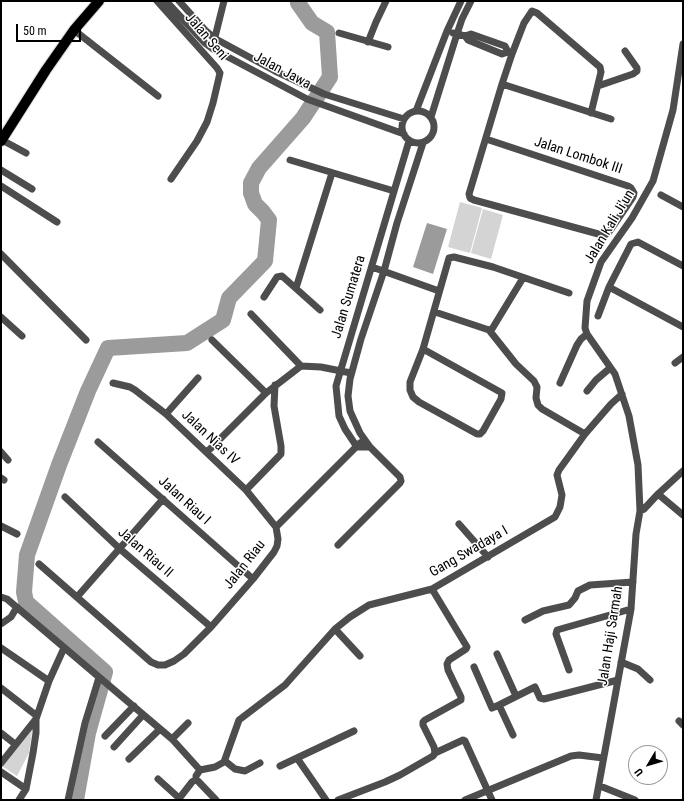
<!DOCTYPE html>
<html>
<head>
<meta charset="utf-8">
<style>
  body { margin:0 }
  #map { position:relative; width:684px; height:801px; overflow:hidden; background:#fff; font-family:"Roboto Condensed",sans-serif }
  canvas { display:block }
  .frame { position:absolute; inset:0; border:2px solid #000; pointer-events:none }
  .north { position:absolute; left:628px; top:745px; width:40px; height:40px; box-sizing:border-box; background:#fff; border:1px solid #999; border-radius:50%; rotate:232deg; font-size:11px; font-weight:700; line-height:16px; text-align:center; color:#000 }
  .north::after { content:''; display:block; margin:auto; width:14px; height:18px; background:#000; clip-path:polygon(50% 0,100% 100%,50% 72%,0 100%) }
  .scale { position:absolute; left:16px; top:24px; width:65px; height:18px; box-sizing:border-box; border:2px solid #000; border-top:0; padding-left:5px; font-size:12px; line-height:14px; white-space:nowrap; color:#000; -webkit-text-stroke:3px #fff; paint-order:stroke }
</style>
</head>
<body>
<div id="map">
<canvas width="684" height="801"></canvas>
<div class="frame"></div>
<div class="north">U</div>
<div class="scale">50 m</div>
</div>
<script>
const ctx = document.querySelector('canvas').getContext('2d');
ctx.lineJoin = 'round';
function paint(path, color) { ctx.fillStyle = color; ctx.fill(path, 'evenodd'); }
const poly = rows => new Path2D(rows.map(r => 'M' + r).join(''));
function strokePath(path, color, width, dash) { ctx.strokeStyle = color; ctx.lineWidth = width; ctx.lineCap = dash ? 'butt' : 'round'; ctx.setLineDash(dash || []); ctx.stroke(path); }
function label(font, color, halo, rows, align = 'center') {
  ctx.font = font + ' "Roboto Condensed",sans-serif'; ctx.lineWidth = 3; ctx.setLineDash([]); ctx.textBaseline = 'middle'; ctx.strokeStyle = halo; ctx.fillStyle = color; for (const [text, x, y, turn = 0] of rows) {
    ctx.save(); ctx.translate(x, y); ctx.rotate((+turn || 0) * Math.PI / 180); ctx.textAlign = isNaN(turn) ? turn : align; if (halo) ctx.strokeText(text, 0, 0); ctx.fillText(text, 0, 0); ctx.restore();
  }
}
paint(poly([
  [460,202,482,208,470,253,448,247],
  [483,209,503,215,491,259,471,253],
  [33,724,29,753,17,776,2,766]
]), '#d4d4d4');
paint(poly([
  [427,223,447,229,433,274,413,267]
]), '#9b9b9b');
strokePath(poly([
  [76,800,88,733,105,672,26,602,24,592,27,555,59,465,88,391,108,348,187,343,223,320,229,298,265,261,269,220,263,212,255,204,251,193,251,183,259,168,303,118,330,77,327,32,312,23,298,3,299,1]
]), '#9b9b9b', 16);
const major = poly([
  [1,141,46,70,74,30,99,1]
]);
strokePath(major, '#dbdbdb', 12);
strokePath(poly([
  [157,1,217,68,220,73,213,103,207,122,197,141,171,179],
  [166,1,205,43,213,49,307,99,404,134],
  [179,1,206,31,214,38,275,71,324,94,404,119],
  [74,30,158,96],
  [339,33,388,47],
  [453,33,465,36,471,34,505,46,508,52,512,54],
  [465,36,468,40,502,54,508,52],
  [214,41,224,1],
  [368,42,376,22,386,1],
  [502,84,611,119],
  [598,86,633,74,637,71,637,68,625,51],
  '402 127a16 16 0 1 1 32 0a16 16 0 1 1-32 0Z',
  [416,111,447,31,461,1],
  [431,117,457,34,462,19,471,1],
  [486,139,628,186,631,188,634,193,633,197,609,232,605,235,602,235,474,200,470,198,469,194,502,84,512,54,524,23,532,11,537,13,600,67,601,72,591,113],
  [2,140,26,153],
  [290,160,394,191],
  [1,170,32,189],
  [1,186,57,222],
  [661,195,683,207],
  [1,254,86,340],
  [372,267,439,291],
  [609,287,683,327],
  [296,288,332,173],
  [264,297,277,277,282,276,320,310],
  [435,312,489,330],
  [251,314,301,366],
  [598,316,609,287,631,244,638,242,683,266],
  [1,317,22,336],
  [489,330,516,364,534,381,537,387,536,398,538,405,542,409,585,434],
  [489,330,492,329,523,278],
  [212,340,266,393],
  [423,349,502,393,501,399,483,431,480,434,477,434,419,402,413,397,410,390,410,382,423,349,449,258,454,257,493,267,569,293],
  [675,363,683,357],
  [560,383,577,345,581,339,587,334],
  [587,391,596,380,610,368],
  [166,414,198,378],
  [98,442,253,579],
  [370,447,357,447,345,429,339,416,336,386,409,141],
  [1,452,8,460],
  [207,452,266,393,301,366,321,367,351,373],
  [1,478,4,480],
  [246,490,281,454,281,446,274,406,275,385],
  [658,494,683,515],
  [65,497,120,549,211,627],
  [640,511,644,509,658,494,683,471],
  [459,524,488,557],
  [1,526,17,534],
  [276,527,360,443],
  [338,545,400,483,401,481,400,477,370,447,360,433,350,411,348,396,350,379,361,339,384,271,397,223,423,143],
  [39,564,151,662,158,665,165,665,174,661,184,654,211,627,253,579,274,552,277,546,278,539,276,527,246,490,166,414,135,390,130,387,113,383],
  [432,589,467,647,466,649,449,660,447,664,448,670,461,697,461,700,425,720,423,722,423,725,434,747,435,753],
  [1,597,7,599,172,739,200,770],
  [77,597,163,499],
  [525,620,543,611,569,605,575,598,578,591,590,585,633,582],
  [1,624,11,617,17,607],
  [335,629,360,656],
  [1,648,49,681],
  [497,654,516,696],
  [621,662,638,669,650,680],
  [474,667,492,708,499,705,513,735],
  [569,670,556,634,557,630,631,609],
  [1,688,37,716],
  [499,705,535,687,540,698,544,699,618,680],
  [679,721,683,725],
  [1,733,15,744],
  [105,736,134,706],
  [172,739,188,723],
  [114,747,143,715],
  [297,758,326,800],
  [129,759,160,729],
  [225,761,235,769,245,771,260,763],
  [1,763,36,719],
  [280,766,354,731],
  [200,770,215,767,224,762,239,720,285,685,335,629,350,617,369,605,432,589,555,517,560,507,562,495,557,475,559,470,585,434,611,404,622,394],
  [200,770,196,776,196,779,216,800],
  [1,772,26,789],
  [158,779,179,798],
  [600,786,635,800],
  [19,800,26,789,33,753,36,733,36,719,49,681,64,648],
  [68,800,85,723,99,678],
  [178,800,192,782,196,779],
  [338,800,385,782,400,775,433,756,435,753,463,740,465,741,492,800],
  [465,800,571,756,579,755,603,758],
  [596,800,631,609,636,534,640,511,638,465,629,416,615,374,587,334,585,328,587,301,601,262,632,218,653,181,673,110,683,44]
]), '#4d4d4d', 7);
strokePath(major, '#000', 10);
label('14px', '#000', '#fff', [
  ["Jalan Seni",206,37,49],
  ["Jalan Jawa",282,71,28],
  ["Jalan Lombok III",578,156,18],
  ["Jalan Kali Ji'un",610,227,-59],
  ["Jalan Sumatera",349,297,-73],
  ["Jalan Nias IV",210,438,43],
  ["Jalan Riau I",184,501,42],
  ["Gang Swadaya I",469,552,-30],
  ["Jalan Riau II",145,553,41],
  ["Jalan Riau",245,565,-52],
  ["Jalan Haji Sarmah",611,636,-81]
]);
</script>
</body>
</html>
